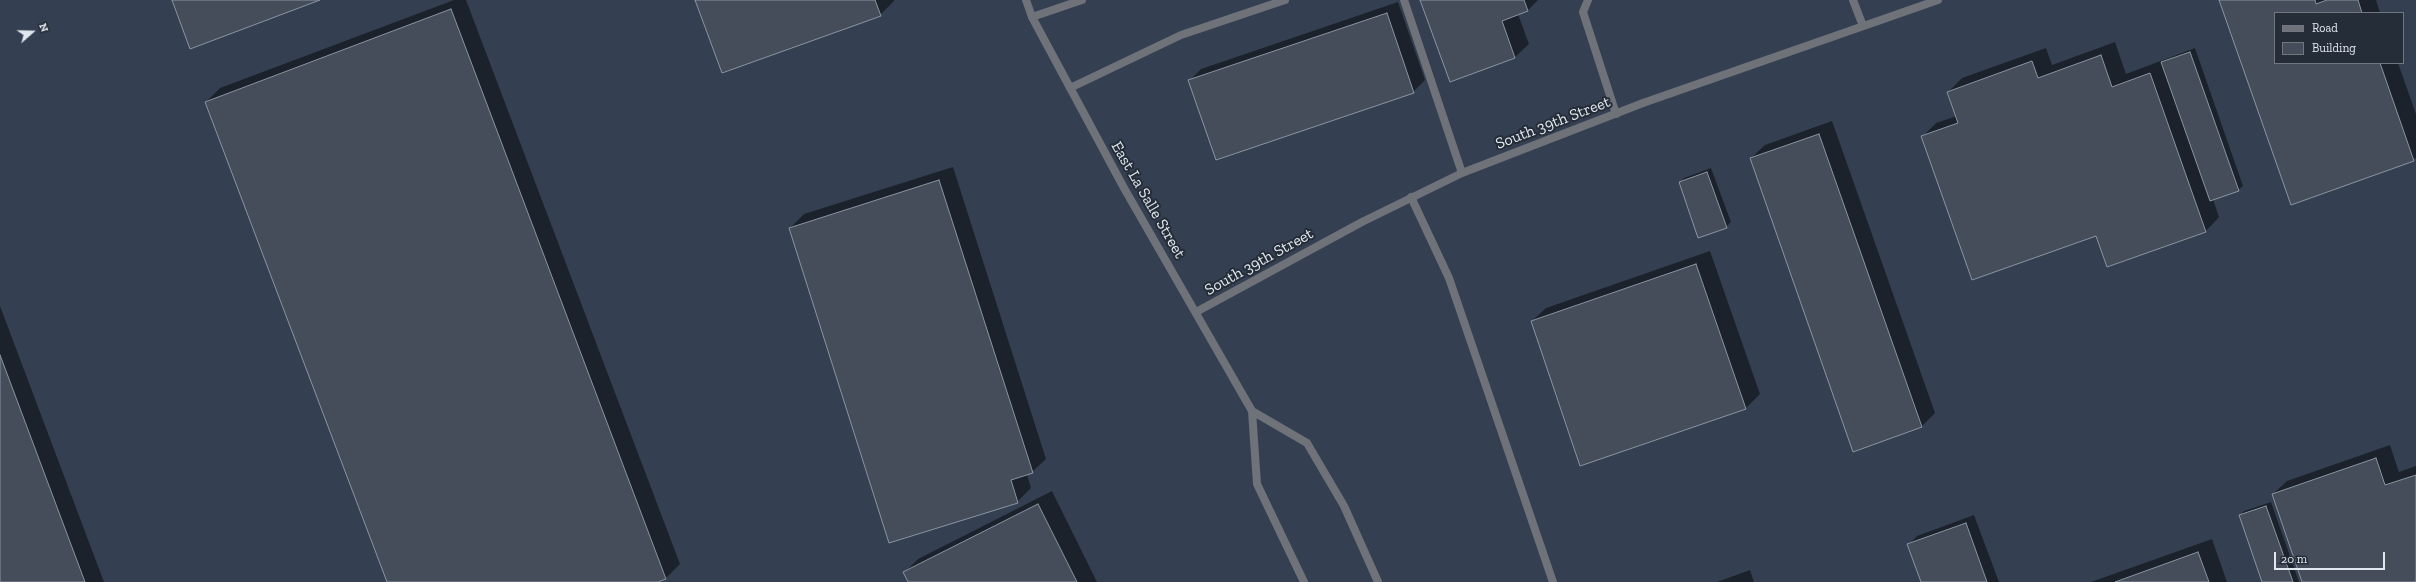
<!DOCTYPE html>
<html>
<head>
<meta charset="utf-8">
<style>
  body { margin:0 }
  #map { position:relative; width:2416px; height:582px; overflow:hidden; background:#2e3742; font-family:"Zilla Slab",serif }
  canvas { display:block }
  .legend { position:absolute; left:2274px; top:12px; width:130px; height:52px; box-sizing:border-box; background:#242d38; border:1px solid #707781; margin:0; padding:5px 7px; list-style:none; font-size:12px; color:#e1e7ee }
  .legend li { display:flex; align-items:center; gap:8px; height:20px }
  .legend b { width:20px; border:1px solid #707781 }
  .north { position:absolute; left:12px; top:12px; width:40px; height:40px; -webkit-text-stroke:3px #242d38; paint-order:stroke; rotate:70deg; font-size:11px; font-weight:700; line-height:16px; text-align:center; color:#e1e7ee }
  .north::after { content:''; display:block; margin:auto; width:14px; height:18px; background:#e1e7ee; clip-path:polygon(50% 0,100% 100%,50% 72%,0 100%) }
  .scale { position:absolute; left:2274px; top:552px; width:111px; height:18px; box-sizing:border-box; border:2px solid #e1e7ee; border-top:0; padding-left:5px; font-size:12px; line-height:14px; white-space:nowrap; color:#e1e7ee; -webkit-text-stroke:3px #242d38; paint-order:stroke }
</style>
</head>
<body>
<div id="map">
<canvas width="2416" height="582"></canvas>
<ul class="legend">
<li><b style="height:5px;background:#6f7379"></b>Road</li>
<li><b style="height:11px;background:#444d59"></b>Building</li>
</ul>
<div class="north">N</div>
<div class="scale">20 m</div>
</div>
<script>
const ctx = document.querySelector('canvas').getContext('2d');
ctx.lineJoin = 'round';
function paint(path, color) { ctx.fillStyle = color; ctx.fill(path, 'evenodd'); }
const poly = rows => new Path2D(rows.map(r => 'M' + r).join(''));
function strokePath(path, color, width, dash) { ctx.strokeStyle = color; ctx.lineWidth = width; ctx.lineCap = dash ? 'butt' : 'round'; ctx.setLineDash(dash || []); ctx.stroke(path); }
function label(font, color, halo, rows, align = 'center') {
  ctx.font = font + ' "Zilla Slab",serif'; ctx.lineWidth = 4; ctx.setLineDash([]); ctx.textBaseline = 'middle'; ctx.strokeStyle = halo; ctx.fillStyle = color; for (const [text, x, y, turn = 0] of rows) {
    ctx.save(); ctx.translate(x, y); ctx.rotate((+turn || 0) * Math.PI / 180); ctx.textAlign = isNaN(turn) ? turn : align; if (halo) ctx.strokeText(text, 0, 0); ctx.fillText(text, 0, 0); ctx.restore();
  }
}
paint(poly([
  [0,0,2416,0,2416,582,0,582],
  [2275,13,2403,13,2403,63,2275,63]
]), '#344051');
paint(poly([
  [454,0,466,0,680,564,666,578,655,582,388,582,206,102,220,88],
  [696,0,894,0,894,1,880,15],
  [1421,0,1538,0,1527,11,1518,14,1529,44,1515,57,1450,81],
  [2220,0,2376,0,2380,13,2275,13,2275,63,2398,63,2416,114,2416,158,2292,203],
  [1398,2,1425,80,1413,92,1190,80,1201,69],
  [2115,42,2126,74,2195,48,2243,186,2238,190,2213,199,2219,217,2206,231,2108,266,2096,235,1922,137,1936,123,1957,116,1948,92,1962,78,2046,48,2052,65],
  [1832,121,1935,413,1922,426,1751,158,1765,145],
  [953,167,1046,459,1032,472,1027,474,1031,488,1017,502,790,228,804,214],
  [1711,168,1731,222,1726,227,1680,182,1684,178],
  [1710,251,1760,394,1746,408,1581,465,1532,321,1546,308],
  [0,306,104,582,0,582],
  [2390,445,2399,472,2416,466,2416,582,2303,582,2273,494,2287,481],
  [1052,491,1097,582,909,582,904,573,918,559],
  [2271,502,2299,582,2263,582,2240,515,2244,511],
  [1974,515,1999,582,1922,582,1908,545,1917,536],
  [2212,539,2227,582,2091,582],
  [1750,570,1754,582,1717,582]
]), '#0007');
const building = poly([
  [172,0,320,0,190,49,172,0],
  [695,0,875,0,881,16,722,73,695,0],
  [1420,0,1524,0,1528,11,1502,21,1515,58,1450,82,1420,0],
  [2219,0,2315,0,2316,4,2327,0,2358,0,2362,13,2275,13,2275,63,2380,63,2414,161,2291,205,2219,0],
  [451,9,666,579,658,582,387,582,205,102,451,9],
  [1387,13,1414,93,1216,160,1188,80,1387,13],
  [2190,52,2239,191,2210,201,2161,62,2190,52],
  [2101,55,2112,87,2150,73,2206,232,2107,267,2096,236,1972,280,1921,136,1958,123,1947,92,2032,61,2038,78,2101,55],
  [1819,134,1922,427,1853,452,1750,158,1819,134],
  [1707,172,1727,228,1698,238,1679,182,1707,172],
  [939,180,1033,473,1011,480,1018,503,889,543,789,228,939,180],
  [1696,264,1746,409,1580,466,1531,321,1696,264],
  [0,355,85,582,0,582,0,355],
  [2376,458,2385,485,2416,475,2416,582,2302,582,2272,494,2376,458],
  [1038,504,1077,582,908,582,903,572,1038,504],
  [2266,506,2293,582,2262,582,2239,515,2266,506],
  [1966,523,1987,582,1921,582,1907,544,1966,523],
  [2198,552,2209,582,2115,582,2198,552]
]);
paint(building, '#444d59');
strokePath(building, '#8a95a2', 1);
strokePath(poly([
  [1404,0,1462,173],
  [1588,0,1583,12,1616,114],
  [1032,17,1082,0],
  [1070,88,1181,35,1285,0],
  [1411,197,1449,278,1553,582]
]), '#6f7379', 8);
strokePath(poly([
  [1026,0,1032,17,1124,188,1252,411,1257,484,1304,582],
  [1853,0,1863,26],
  [1196,312,1362,222,1462,173,1643,103,1938,0],
  [1252,411,1307,443,1344,506,1378,582]
]), '#6f7379', 8);
label('16px', '#e1e7ee', '#242d38', [
  ["South 39th Street",1553,123,-21],
  ["East La Salle Street",1148,200,60],
  ["South 39th Street",1259,262,-29]
]);
</script>
</body>
</html>
